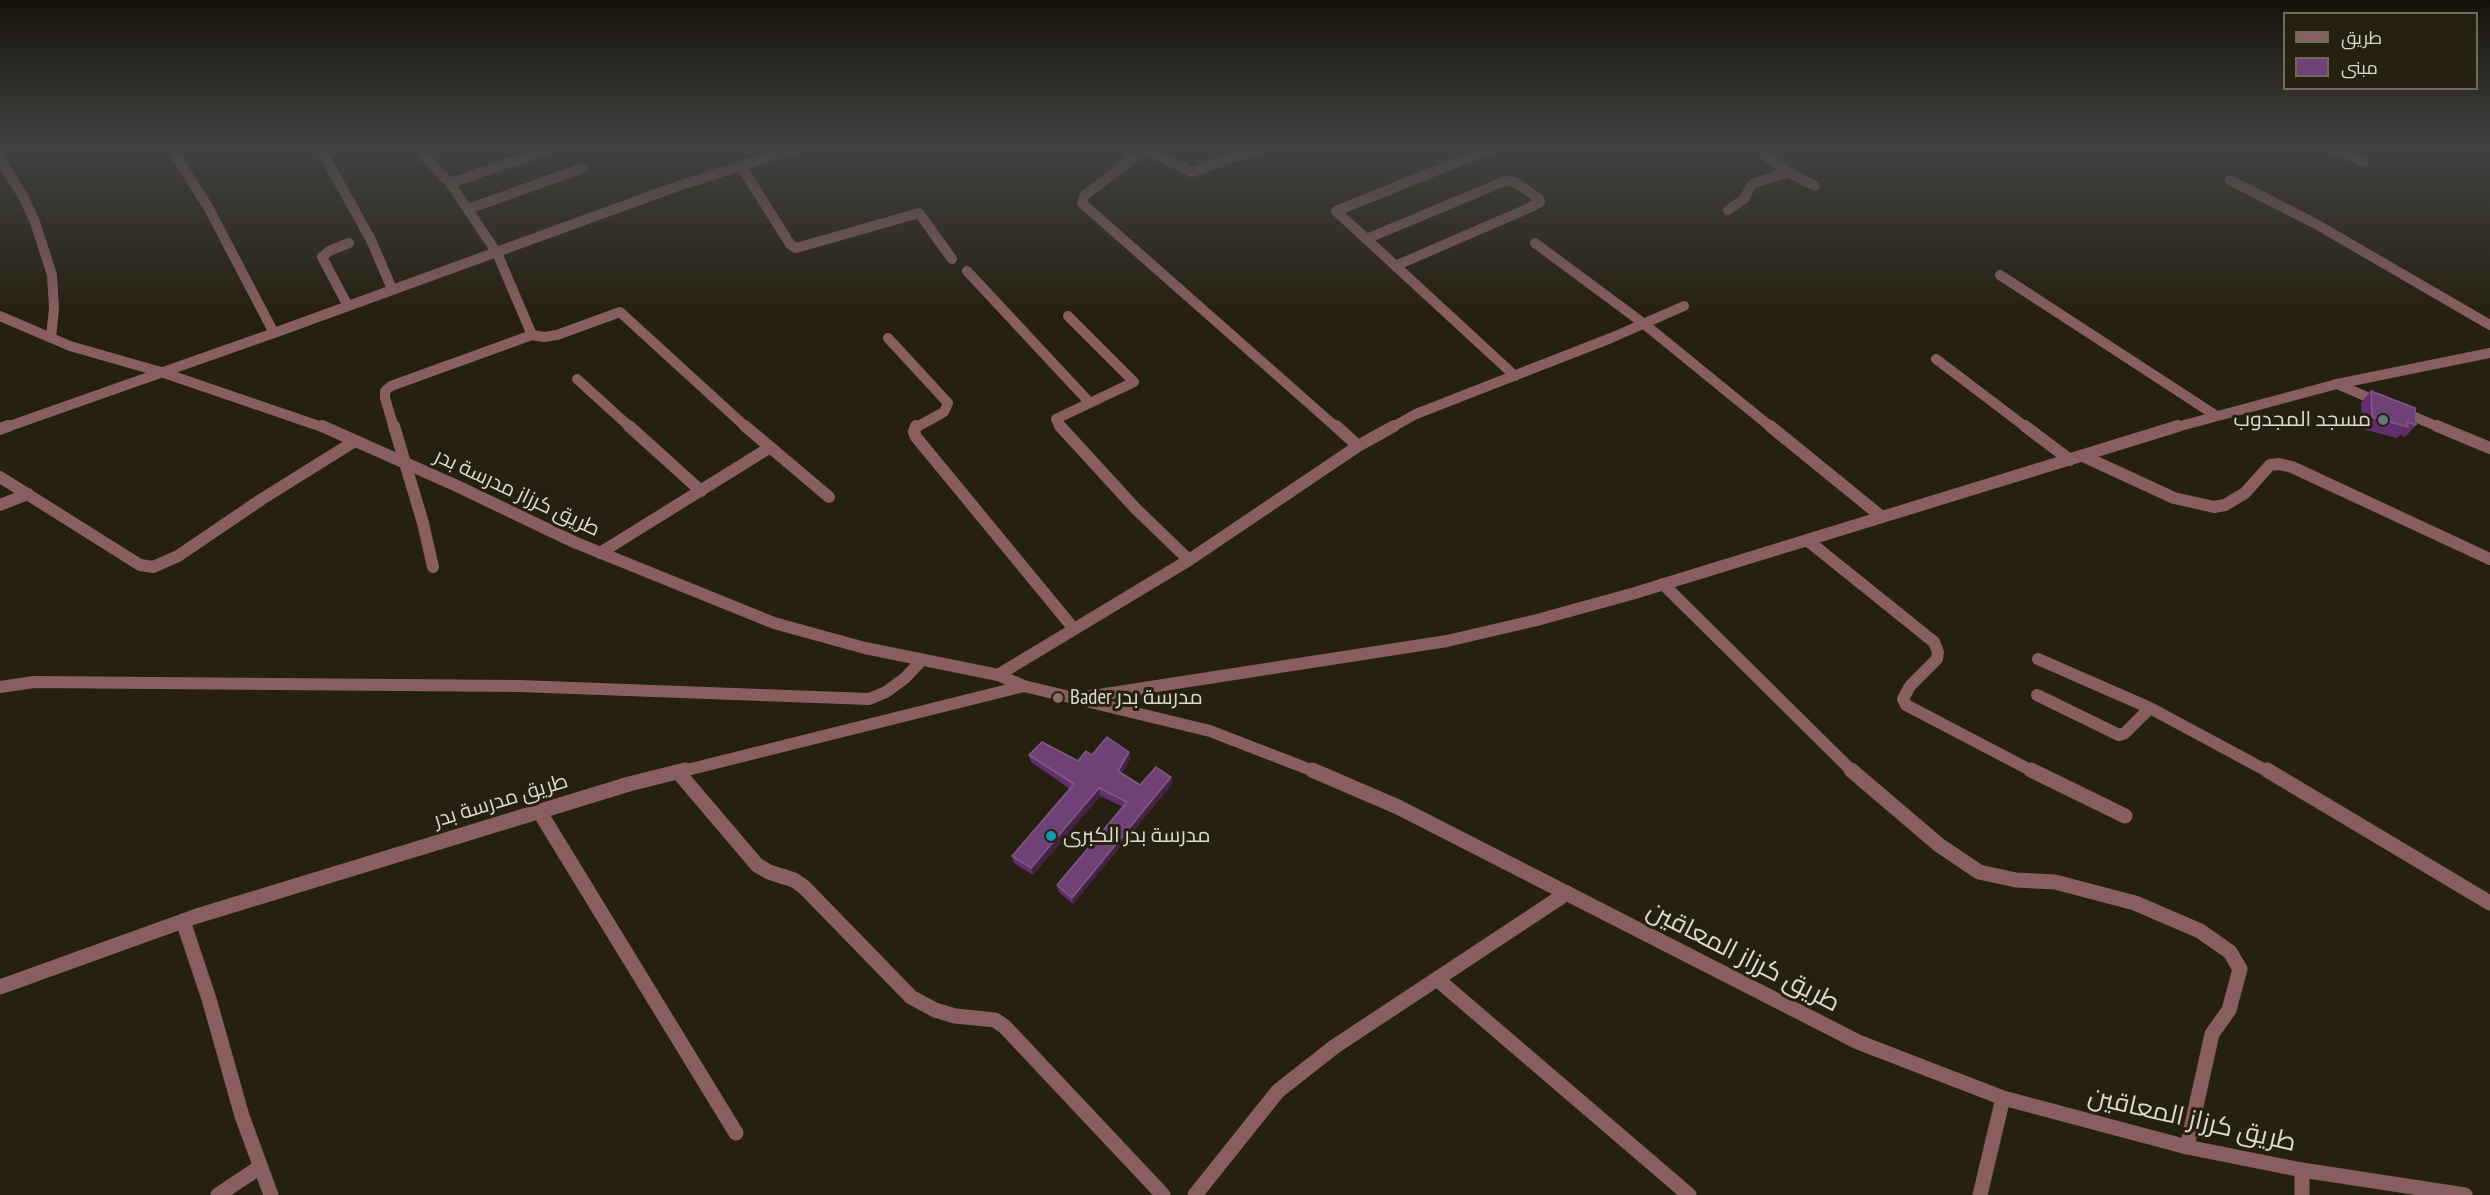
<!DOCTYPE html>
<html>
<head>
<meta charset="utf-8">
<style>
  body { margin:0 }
  #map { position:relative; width:2490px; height:1195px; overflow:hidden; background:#262010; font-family:"PT Sans Narrow",Cairo,sans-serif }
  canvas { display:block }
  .legend { position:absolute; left:2283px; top:12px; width:195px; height:78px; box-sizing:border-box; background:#262010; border:2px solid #6f6a5c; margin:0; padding:8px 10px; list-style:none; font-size:18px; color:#ddd9cf }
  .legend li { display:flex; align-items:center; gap:12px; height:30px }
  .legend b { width:30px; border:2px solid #6f6a5c }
</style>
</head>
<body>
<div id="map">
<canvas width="2490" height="1195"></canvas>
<ul class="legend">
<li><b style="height:8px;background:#885e60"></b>طريق</li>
<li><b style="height:16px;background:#6f4177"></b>مبنى</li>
</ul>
</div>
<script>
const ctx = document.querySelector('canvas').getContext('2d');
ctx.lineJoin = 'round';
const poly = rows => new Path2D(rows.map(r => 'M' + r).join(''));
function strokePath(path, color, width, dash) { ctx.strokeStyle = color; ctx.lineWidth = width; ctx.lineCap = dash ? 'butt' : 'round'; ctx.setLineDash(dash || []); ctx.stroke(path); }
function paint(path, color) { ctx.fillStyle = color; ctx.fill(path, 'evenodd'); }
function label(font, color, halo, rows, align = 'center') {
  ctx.font = font + ' "PT Sans Narrow",Cairo,sans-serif'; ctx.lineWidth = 6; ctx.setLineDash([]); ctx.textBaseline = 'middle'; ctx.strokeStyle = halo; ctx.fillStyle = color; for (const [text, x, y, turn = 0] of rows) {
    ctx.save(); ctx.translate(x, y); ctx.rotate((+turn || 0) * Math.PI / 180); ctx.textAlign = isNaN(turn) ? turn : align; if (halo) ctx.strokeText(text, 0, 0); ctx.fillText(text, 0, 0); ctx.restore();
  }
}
strokePath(poly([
  [171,148,208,207,274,333],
  [320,148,371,240,392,289],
  [416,148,450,183,497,253,532,335],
  [1142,148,1192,172,1261,148],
  [1492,148,1336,211,1515,376],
  [1763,148,1766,156,1788,172,1815,186],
  [2331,148,2363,162],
  [1145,149,1085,195,1082,203,1337,428],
  [0,160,23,196,35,222,52,275,54,308,51,338],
  [741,166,790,244,796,248,919,213,952,259],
  [2230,180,2316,224,2490,325],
  [450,183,552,148],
  [468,209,583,168],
  [1728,210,1744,199,1752,184,1788,172],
  [1366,239,1505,181,1515,182,1539,199,1540,202,1529,208,1395,266],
  [1535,243,1643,323,1772,428],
  [967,271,1090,403],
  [2000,275,2215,415],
  [348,306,322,257,329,251,349,243],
  [888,338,948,403,944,412,915,428],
  [1936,359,2027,428],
  [577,379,631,428],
  [2337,384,2381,403],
  [2403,412,2441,428],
  [4,428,274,333,678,186,798,148],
  [394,428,385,398,385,391,391,386,532,335,544,337,557,335,620,312,747,428],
  [1061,428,1056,419,1134,382,1068,316],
  [1391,428,1416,414,1611,338,1684,306]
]), '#885e60', 10);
strokePath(poly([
  [394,426,423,523,433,567],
  [629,426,701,491],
  [745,426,829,497],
  [916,426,914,432,916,437,1074,629],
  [1060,426,1136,509,1189,560],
  [1336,426,1358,446],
  [1770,426,1882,517],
  [2025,426,2070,460],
  [2437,426,2490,448],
  [0,429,8,426],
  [2083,456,2174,498,2214,507,2225,505,2245,493,2270,465,2279,464,2292,467,2490,559],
  [0,477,140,565,153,567,178,556,262,499,355,441],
  [0,505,28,494],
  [1807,540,1934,642,1938,652,1937,659,1910,686,1903,699,1906,705,2034,772],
  [600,553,769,448],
  [1663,584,1853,772],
  [2038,659,2150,708,2269,772],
  [998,675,1189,560,1358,446,1394,426],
  [0,687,34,682,519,686,869,699,886,692,905,678,921,661],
  [2037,695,2119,735,2125,733,2150,708]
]), '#885e60', 12);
strokePath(poly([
  [1851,770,1939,845,1979,872,2016,880,2055,882,2135,903,2200,931,2230,952,2240,969,2229,1010,2212,1034,2187,1147],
  [2031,770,2125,816],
  [2267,770,2490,903],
  [678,772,757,865,769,872,794,880,804,887,911,997,935,1010,955,1016,995,1020,1005,1027,1163,1195],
  [539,811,736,1133],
  [183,921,209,999,242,1116,271,1195],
  [1437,979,1689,1195],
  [2302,1170,2302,1195],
  [218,1195,260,1167],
  [1195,1195,1278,1091,1334,1047,1567,893],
  [1980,1195,2003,1098]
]), '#885e60', 15);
strokePath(poly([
  [0,316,70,346,161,372,325,428],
  [2173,428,2337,384,2490,353]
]), '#885e60', 10);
strokePath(poly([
  [322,426,457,486,574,542,774,623,865,648,998,675,1024,686,1210,731,1316,772],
  [1086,697,1447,641,1537,620,1635,593,2178,426],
  [679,772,1024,686]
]), '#885e60', 12);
strokePath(poly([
  [1312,770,1398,807,1858,1042,2003,1098,2187,1147,2302,1170,2465,1195],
  [0,987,197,916,629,784,685,770]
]), '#885e60', 15);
paint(poly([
  [2371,391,2416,425,2405,437,2400,435,2397,438,2362,429,2361,403],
  [1129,752,1130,759,1122,773,1140,785,1171,777,1172,784,1073,904,1059,892,1057,885,1123,807,1100,796,1033,875,1014,863,1012,856,1070,789,1031,762,1029,755,1078,761,1092,755]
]), '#622f6c');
paint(poly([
  [1129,752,1130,759,1119,778,1118,771],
  [1171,777,1172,784,1073,904,1072,898],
  [1099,788,1100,796,1033,875,1031,868]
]), '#452143');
const building = poly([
  [2371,391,2415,408,2416,425,2407,422,2408,427,2372,417,2371,391],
  [1107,737,1129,752,1118,771,1140,785,1156,767,1171,777,1072,898,1057,885,1127,802,1099,788,1031,868,1012,856,1074,784,1029,755,1042,742,1078,761,1086,751,1092,755,1107,737]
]);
paint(building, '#6f4177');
strokePath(building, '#815985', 1.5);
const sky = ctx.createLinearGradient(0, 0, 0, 315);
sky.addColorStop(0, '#151209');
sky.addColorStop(0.47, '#414242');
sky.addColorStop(1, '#41424200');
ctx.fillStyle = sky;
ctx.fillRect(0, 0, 2490, 315);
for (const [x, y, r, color] of [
  [2383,420,6,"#6b7280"],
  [1058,698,6,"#8d6e63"],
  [1051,836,6,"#0f9aa8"]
]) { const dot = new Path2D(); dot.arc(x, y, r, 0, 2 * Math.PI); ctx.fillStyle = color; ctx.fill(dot); strokePath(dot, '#262010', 2); }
label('21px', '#ddd9cf', '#262010', [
  ["مسجد المجدوب",2371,420,"right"],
  ["Bader مدرسة بدر",1070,698],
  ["مدرسة بدر الكبرى",1063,836]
], 'left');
label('21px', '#ddd9cf', '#262010', [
  ["طريق كرزاز مدرسة بدر",517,493,25],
  ["طريق مدرسة بدر",501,801,-17]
]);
label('26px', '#ddd9cf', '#262010', [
  ["طريق كرزاز المعاقين",1743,957,27],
  ["طريق كرزاز المعاقين",2192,1120,13]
]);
</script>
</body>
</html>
